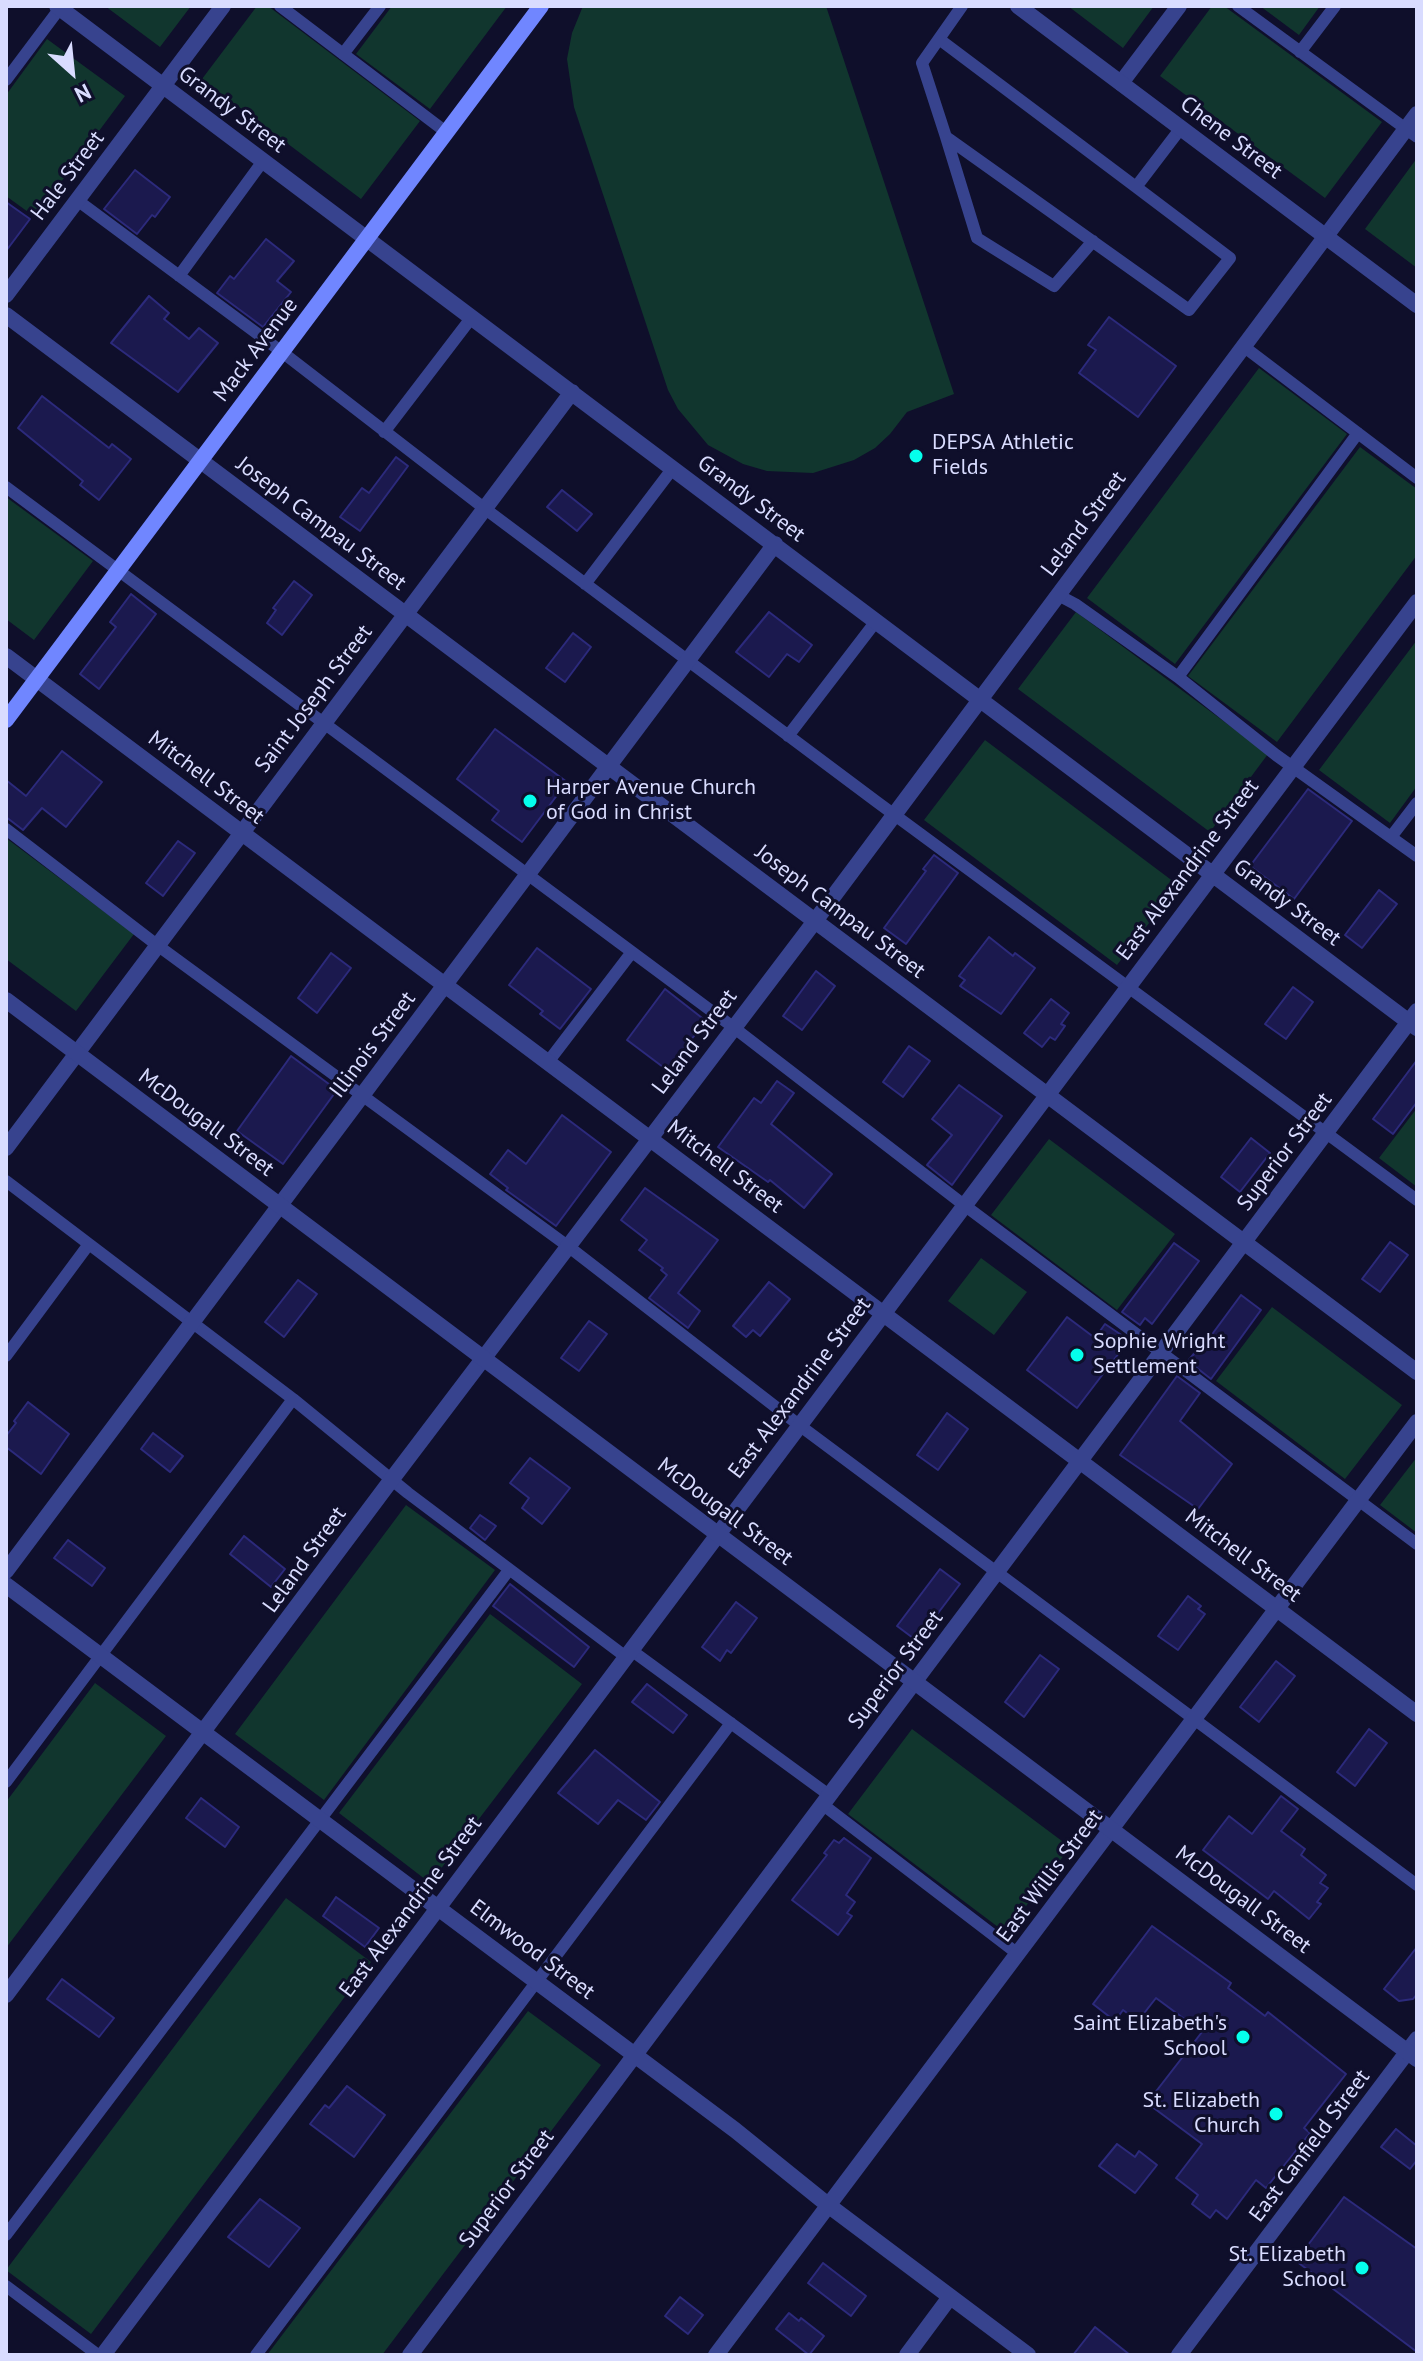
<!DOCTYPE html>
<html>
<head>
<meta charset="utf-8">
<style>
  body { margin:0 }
  #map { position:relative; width:1423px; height:2361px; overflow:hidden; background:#0f0f2b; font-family:"PT Sans",sans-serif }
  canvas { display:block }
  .frame { position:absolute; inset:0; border:8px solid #d9dcff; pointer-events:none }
  .north { position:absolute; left:32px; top:32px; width:80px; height:80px; -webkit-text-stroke:6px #0f0f2b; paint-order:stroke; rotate:153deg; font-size:22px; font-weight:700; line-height:32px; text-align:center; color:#d9dcff }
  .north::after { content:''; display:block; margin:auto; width:28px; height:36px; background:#d9dcff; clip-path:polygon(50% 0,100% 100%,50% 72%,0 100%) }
</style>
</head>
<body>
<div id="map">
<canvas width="1423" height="2361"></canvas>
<div class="frame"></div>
<div class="north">N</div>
</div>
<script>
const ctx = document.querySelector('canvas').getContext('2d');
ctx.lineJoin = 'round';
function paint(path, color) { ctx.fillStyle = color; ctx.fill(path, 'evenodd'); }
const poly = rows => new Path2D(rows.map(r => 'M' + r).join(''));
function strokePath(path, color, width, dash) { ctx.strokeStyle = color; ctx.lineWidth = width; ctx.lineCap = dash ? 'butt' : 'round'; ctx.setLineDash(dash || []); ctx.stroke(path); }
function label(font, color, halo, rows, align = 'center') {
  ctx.font = font + ' "PT Sans",sans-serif'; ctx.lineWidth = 6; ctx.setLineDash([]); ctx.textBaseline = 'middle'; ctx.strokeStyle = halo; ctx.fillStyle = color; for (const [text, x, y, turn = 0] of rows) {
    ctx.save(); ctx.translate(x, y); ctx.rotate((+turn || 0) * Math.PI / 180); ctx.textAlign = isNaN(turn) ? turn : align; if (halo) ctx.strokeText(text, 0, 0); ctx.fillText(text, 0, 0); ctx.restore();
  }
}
paint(poly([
  [105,6,191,6,160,47],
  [257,6,268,6,420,121,361,199,202,79],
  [392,6,507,6,430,109,356,54],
  [583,6,826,6,954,394,907,412,890,434,875,448,854,460,813,473,767,471,743,464,708,445,678,409,668,390,574,107,567,59,572,33],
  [1068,6,1154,6,1123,48],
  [1212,6,1224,6,1382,122,1325,198,1160,76],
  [1260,6,1320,6,1299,35],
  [47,39,125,96,35,217,6,196,6,95],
  [1417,158,1417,268,1365,229],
  [1259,368,1347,434,1175,664,1087,598],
  [1360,447,1417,489,1417,555,1277,742,1188,676],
  [6,497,93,561,34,640,6,619],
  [1076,612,1268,754,1210,832,1018,689],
  [1417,640,1417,786,1390,823,1319,770],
  [985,740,1178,885,1117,965,924,820],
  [6,838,134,934,76,1011,6,959],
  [1417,1108,1417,1187,1379,1158],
  [1049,1139,1175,1234,1117,1310,991,1215],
  [981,1258,1027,1292,994,1335,948,1301],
  [1272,1307,1402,1405,1345,1479,1216,1381],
  [1417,1457,1417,1533,1380,1505],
  [406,1505,495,1570,324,1800,235,1734],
  [490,1614,582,1684,430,1883,339,1813],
  [95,1683,166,1736,6,1948,6,1802],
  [912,1729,1070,1847,1006,1933,848,1814],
  [286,1898,371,1962,91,2334,6,2270],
  [528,2011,601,2065,382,2355,267,2355]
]), '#11362e');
const building = poly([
  [135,170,170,197,155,217,152,215,137,234,104,209,135,170],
  [6,202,30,219,6,251,6,202],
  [266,239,294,261,277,281,291,292,263,327,217,293,230,276,234,279,266,239],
  [149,296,169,313,164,319,189,339,199,328,218,343,178,392,111,343,149,296],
  [1109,317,1176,366,1138,417,1079,373,1096,350,1088,345,1109,317],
  [42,396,109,448,112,444,131,459,99,500,80,485,83,481,18,428,42,396],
  [396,457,408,466,360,531,340,517,362,488,369,493,396,457],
  [562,490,592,514,577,531,547,507,562,490],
  [294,581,312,595,282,635,267,623,276,610,273,608,294,581],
  [131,594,156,614,99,689,80,674,116,627,110,622,131,594],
  [769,612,812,645,799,662,787,654,769,677,736,652,769,612],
  [573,633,591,647,565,682,546,668,573,633],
  [495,729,567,782,522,842,492,820,499,811,457,779,495,729],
  [62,751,102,782,66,827,42,808,23,830,6,817,6,780,26,796,62,751],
  [1308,789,1352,821,1294,899,1250,866,1308,789],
  [178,841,195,853,163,896,146,883,178,841],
  [934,855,958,873,906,944,884,928,926,871,923,869,934,855],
  [1379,890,1397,904,1362,948,1345,935,1379,890],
  [989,937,1013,956,1015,953,1035,968,1001,1014,960,986,965,980,959,976,989,937],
  [537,948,591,989,560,1029,540,1014,543,1011,509,985,537,948],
  [331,953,351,968,317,1013,298,998,331,953],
  [816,971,835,986,802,1030,783,1016,816,971],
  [1293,987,1313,1002,1286,1039,1265,1024,1293,987],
  [665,989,706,1021,667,1070,627,1040,665,989],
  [1051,999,1069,1013,1061,1024,1065,1026,1055,1040,1050,1037,1042,1047,1024,1033,1051,999],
  [909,1046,930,1061,903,1097,883,1082,909,1046],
  [291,1056,337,1090,283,1164,237,1131,291,1056],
  [1417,1060,1417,1102,1393,1134,1373,1119,1417,1060],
  [777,1081,794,1093,771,1124,832,1174,804,1208,770,1180,768,1182,718,1147,754,1098,761,1103,777,1081],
  [959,1085,1002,1116,952,1185,927,1165,952,1135,932,1119,959,1085],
  [562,1115,611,1152,556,1226,506,1190,508,1188,490,1174,508,1150,526,1164,562,1115],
  [1251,1138,1270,1153,1240,1192,1221,1177,1251,1138],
  [645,1188,718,1240,678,1293,700,1311,688,1328,649,1298,667,1275,661,1270,663,1268,639,1250,647,1240,621,1220,645,1188],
  [1390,1242,1408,1255,1380,1292,1362,1279,1390,1242],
  [1174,1243,1199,1261,1152,1324,1145,1318,1140,1325,1122,1312,1174,1243],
  [298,1280,317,1294,284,1337,265,1322,298,1280],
  [769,1282,790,1299,760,1336,753,1330,746,1337,733,1326,769,1282],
  [1241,1295,1261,1310,1211,1379,1188,1361,1197,1350,1199,1352,1241,1295],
  [1067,1317,1095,1338,1105,1324,1129,1340,1077,1408,1027,1370,1067,1317],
  [589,1321,607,1334,579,1371,561,1358,589,1321],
  [1177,1376,1200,1393,1180,1421,1232,1464,1198,1509,1120,1455,1177,1376],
  [28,1402,69,1434,41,1474,6,1447,6,1436,16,1423,14,1421,28,1402],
  [947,1413,968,1429,938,1470,917,1455,947,1413],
  [153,1433,183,1456,170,1472,141,1449,153,1433],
  [530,1458,570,1488,542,1524,522,1508,529,1498,510,1483,530,1458],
  [480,1515,496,1526,485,1540,470,1528,480,1515],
  [244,1536,285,1569,271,1587,230,1554,244,1536],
  [68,1540,105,1568,92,1586,54,1558,68,1540],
  [940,1569,960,1584,917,1641,897,1626,940,1569],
  [510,1584,589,1647,574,1667,493,1606,510,1584],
  [1188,1596,1201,1606,1198,1609,1205,1614,1178,1650,1158,1636,1188,1596],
  [736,1602,757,1618,731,1653,727,1650,720,1661,702,1647,736,1602],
  [1040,1655,1059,1669,1024,1717,1005,1702,1040,1655],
  [1276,1661,1295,1676,1259,1722,1240,1707,1276,1661],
  [647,1684,687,1715,673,1733,632,1702,647,1684],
  [1369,1729,1387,1743,1355,1786,1337,1772,1369,1729],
  [595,1750,660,1802,646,1820,618,1800,598,1824,558,1793,595,1750],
  [1281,1796,1298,1809,1281,1831,1305,1849,1301,1855,1326,1875,1320,1883,1328,1888,1317,1902,1321,1904,1309,1919,1274,1891,1268,1899,1203,1850,1229,1816,1252,1834,1281,1796],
  [201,1798,239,1827,225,1847,186,1818,201,1798],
  [844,1838,871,1858,846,1895,855,1902,847,1913,852,1916,838,1935,792,1900,827,1855,824,1853,834,1840,839,1843,844,1838],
  [336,1897,379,1928,365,1947,323,1916,336,1897],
  [1152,1926,1231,1983,1228,1988,1265,2016,1268,2012,1346,2074,1304,2128,1310,2133,1266,2188,1256,2180,1227,2219,1216,2210,1210,2218,1192,2204,1198,2195,1176,2178,1202,2144,1147,2103,1202,2032,1156,1998,1138,2021,1123,2010,1115,2021,1093,2004,1152,1926],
  [1417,1947,1417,1994,1413,1999,1399,2001,1384,1989,1417,1947],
  [62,1979,114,2018,99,2037,47,1999,62,1979],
  [347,2086,385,2115,354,2157,310,2124,325,2105,329,2108,347,2086],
  [1396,2129,1417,2146,1417,2160,1410,2169,1381,2147,1396,2129],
  [1117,2144,1135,2157,1139,2151,1157,2165,1135,2193,1099,2166,1117,2144],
  [1344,2197,1417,2249,1417,2352,1296,2261,1344,2197],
  [260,2199,300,2228,269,2267,228,2237,260,2199],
  [823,2263,866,2296,851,2316,808,2283,823,2263],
  [680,2297,703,2315,688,2334,665,2316,680,2297],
  [789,2313,799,2321,801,2318,824,2336,809,2355,776,2329,789,2313],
  [1095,2327,1130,2355,1073,2355,1095,2327]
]);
paint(building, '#1b194e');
strokePath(building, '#2c2a7c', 2);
strokePath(poly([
  [280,6,446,132],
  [962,6,922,63,946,137,1189,310,1230,258,1136,187,1181,128],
  [1238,6,1417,137],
  [939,39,1136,187],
  [1300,52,1335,6],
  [343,54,380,6],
  [6,80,60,8],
  [946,137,977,238,1054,286,1093,241],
  [77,200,282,352,484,508,877,802,1417,1200],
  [179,276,263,161],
  [1243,346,1417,478],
  [384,432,472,317],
  [6,487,733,1027,964,1205,1417,1544],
  [585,584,673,468],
  [1058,595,1075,604,1178,677,1276,755,1417,856],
  [1178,677,1358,433],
  [788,736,877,620],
  [6,829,157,945,569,1247,799,1425,1417,1885],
  [1391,837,1417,803],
  [548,1062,632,952],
  [6,1181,293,1399,408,1493,626,1657],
  [6,1356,89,1244],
  [631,1650,829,1795],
  [6,1782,293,1399],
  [822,1804,1018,1954],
  [6,2235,509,1570],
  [6,2286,98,2355],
  [256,2355,731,1723]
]), '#37438e', 12);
strokePath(poly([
  [57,6,1417,1028],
  [1121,83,1179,6],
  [6,295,223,6],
  [6,315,1417,1372],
  [6,656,1417,1714],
  [6,1148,572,392],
  [6,1571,775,544],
  [6,1585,735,2130,828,2205,1028,2355],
  [6,1995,392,1479,815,921,1417,114],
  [103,2355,1417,602],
  [410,2355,1417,1011],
  [716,2355,1417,1422],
  [907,2355,950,2297],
  [1179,2355,1417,2039]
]), '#37438e', 16);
strokePath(poly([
  [1018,6,1417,305],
  [6,1000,1417,2059]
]), '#37438e', 16);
strokePath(poly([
  [6,720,541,6]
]), '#7086ff', 16);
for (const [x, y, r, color] of [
  [916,456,8,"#05ffec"],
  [530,801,8,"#05ffec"],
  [1077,1355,8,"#05ffec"],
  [1243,2037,8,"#05ffec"],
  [1276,2114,8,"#05ffec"],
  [1362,2268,8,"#05ffec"]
]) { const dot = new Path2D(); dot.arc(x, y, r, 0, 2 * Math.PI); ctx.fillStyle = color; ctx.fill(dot); strokePath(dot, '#0f0f2b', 3); }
label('22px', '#d9dcff', '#0f0f2b', [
  ["Grandy Street",232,110,37],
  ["Chene Street",1231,138,37],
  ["Hale Street",68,176,-53],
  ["Mack Avenue",256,350,-53],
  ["Grandy Street",751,499,37],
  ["Joseph Campau Street",321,524,37],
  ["Leland Street",1084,524,-53],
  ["Saint Joseph Street",314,699,-53],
  ["Mitchell Street",206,778,37],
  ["East Alexandrine Street",1188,870,-53],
  ["Grandy Street",1287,903,37],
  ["Joseph Campau Street",840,912,37],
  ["Leland Street",695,1042,-53],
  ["Illinois Street",373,1045,-53],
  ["McDougall Street",206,1123,37],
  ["Superior Street",1285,1152,-53],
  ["Mitchell Street",725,1167,37],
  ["East Alexandrine Street",800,1388,-53],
  ["McDougall Street",725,1512,37],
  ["Mitchell Street",1243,1556,37],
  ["Leland Street",305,1560,-54],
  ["Superior Street",896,1670,-53],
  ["East Willis Street",1050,1876,-53],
  ["McDougall Street",1243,1900,37],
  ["East Alexandrine Street",411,1907,-53],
  ["Elmwood Street",532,1950,37],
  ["East Canfield Street",1310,2146,-53],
  ["Superior Street",507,2189,-53]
]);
label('22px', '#d9dcff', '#0f0f2b', [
  ["DEPSA Athletic",932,443],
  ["Fields",932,468],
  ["Harper Avenue Church",546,788],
  ["of God in Christ",546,813],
  ["Sophie Wright",1093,1342],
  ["Settlement",1093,1367],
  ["Saint Elizabeth's",1227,2024,"right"],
  ["School",1227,2049,"right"],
  ["St. Elizabeth",1260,2101,"right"],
  ["Church",1260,2126,"right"],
  ["St. Elizabeth",1346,2255,"right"],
  ["School",1346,2280,"right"]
], 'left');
</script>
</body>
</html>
